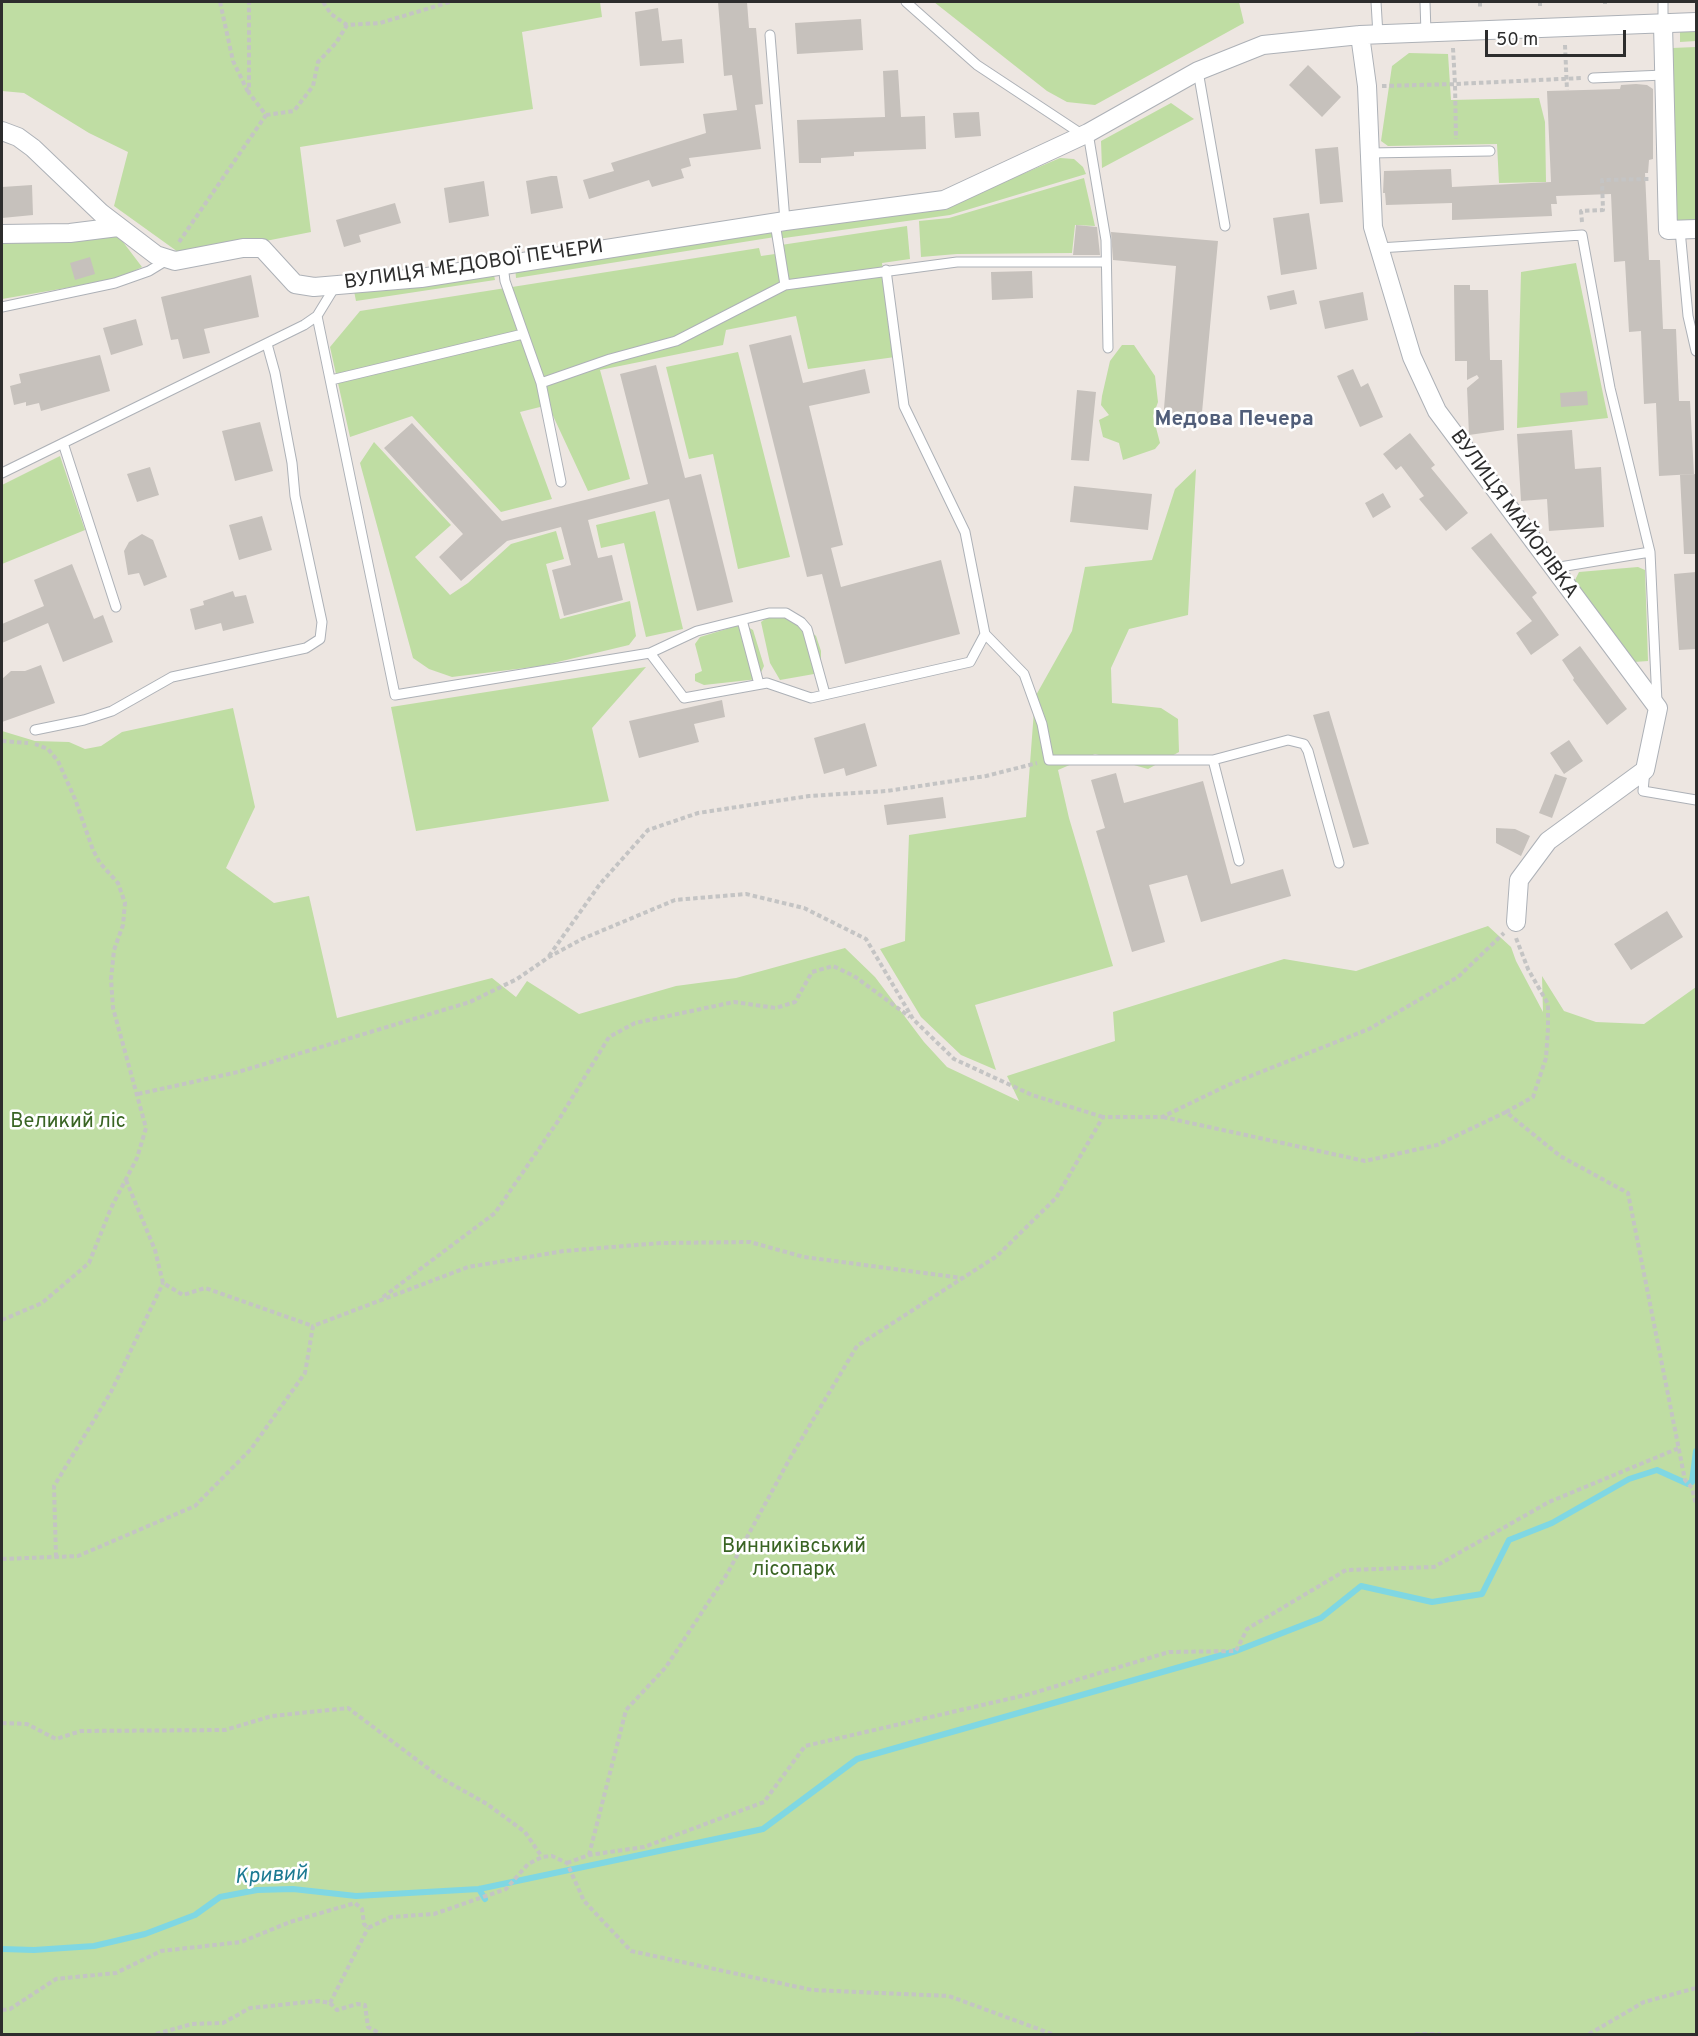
<!DOCTYPE html>
<html>
<head>
<meta charset="utf-8">
<style>
  body { margin:0 }
  #map { position:relative; width:1698px; height:2036px; overflow:hidden; background:#ede6e1; font-family:Overpass,sans-serif }
  canvas { display:block }
  .frame { position:absolute; inset:0; border:3px solid #2d2d2d; pointer-events:none }
  .scale { position:absolute; left:1485px; top:30px; width:141px; height:27px; box-sizing:border-box; border:3px solid #2d2d2d; border-top:0; padding-left:8px; font-size:18px; line-height:21px; white-space:nowrap; color:#2d2d2d; -webkit-text-stroke:4px #fff; paint-order:stroke }
</style>
</head>
<body>
<div id="map">
<canvas width="1698" height="2036"></canvas>
<div class="frame"></div>
<div class="scale">50 m</div>
</div>
<script>
const ctx = document.querySelector('canvas').getContext('2d');
ctx.lineJoin = 'round';
function paint(path, color) { ctx.fillStyle = color; ctx.fill(path, 'evenodd'); }
const poly = rows => new Path2D(rows.map(r => 'M' + r).join(''));
function strokePath(path, color, width, dash) { ctx.strokeStyle = color; ctx.lineWidth = width; ctx.lineCap = dash ? 'butt' : 'round'; ctx.setLineDash(dash || []); ctx.stroke(path); }
function label(font, color, halo, rows, align = 'center') {
  ctx.font = font + ' Overpass,sans-serif'; ctx.lineWidth = 5; ctx.setLineDash([]); ctx.textBaseline = 'middle'; ctx.strokeStyle = halo; ctx.fillStyle = color; for (const [text, x, y, turn = 0] of rows) {
    ctx.save(); ctx.translate(x, y); ctx.rotate((+turn || 0) * Math.PI / 180); ctx.textAlign = isNaN(turn) ? turn : align; if (halo) ctx.strokeText(text, 0, 0); ctx.fillText(text, 0, 0); ctx.restore();
  }
}
paint(poly([
  [2,2,600,2,602,17,522,32,533,109,300,147,311,232,185,257,114,206,128,152,89,133,24,93,2,91],
  [934,2,1239,2,1244,23,1095,105,1067,102,1047,91],
  [1696,29,1696,41,1680,42,1680,30],
  [1696,47,1696,221,1677,221,1672,48],
  [1409,53,1448,54,1451,100,1539,98,1545,122,1546,182,1499,183,1497,144,1388,146,1381,141,1392,66],
  [1171,103,1194,119,1102,168,1101,141],
  [1060,158,1074,159,1083,167,1086,174,950,215,777,239,785,228,945,207],
  [1084,178,1095,226,1075,225,1072,253,957,254,921,257,919,221,949,218],
  [773,225,775,237,516,278,515,266],
  [907,226,910,259,882,263,895,357,808,369,796,316,726,330,723,345,600,370,630,479,588,491,548,405,520,412,552,499,501,512,412,416,350,437,330,347,360,311,759,248,761,256,782,253,781,245],
  [117,234,142,267,118,279,2,299,2,240],
  [1576,263,1608,418,1517,428,1521,272],
  [493,270,495,280,356,301,354,291],
  [1122,345,1134,345,1155,376,1158,402,1153,416,1160,443,1155,449,1123,460,1119,443,1103,437,1099,420,1109,415,1101,405,1102,396,1110,361],
  [738,352,790,557,738,569,713,454,689,459,666,367],
  [374,442,451,525,415,557,450,595,468,583,511,544,556,531,564,559,546,564,560,619,630,601,636,636,629,645,541,666,452,677,429,669,413,658,360,463],
  [60,456,85,530,2,564,2,485],
  [1196,469,1188,615,1129,629,1111,668,1112,703,1161,708,1178,719,1179,752,1148,769,1095,754,1058,770,1069,818,1113,966,975,1005,996,1070,961,1055,921,1017,880,949,905,941,909,835,1026,817,1035,697,1072,631,1085,567,1152,560,1175,489],
  [655,511,683,629,646,637,624,543,601,548,596,525],
  [1638,567,1645,570,1648,661,1634,662,1574,582,1579,572],
  [772,614,797,620,816,636,821,651,821,668,814,674,780,680,770,663,761,622],
  [743,624,753,630,764,666,758,679,704,685,695,681,695,674,702,671,695,644,700,637],
  [646,667,592,728,609,801,416,831,391,707],
  [233,708,255,807,226,868,274,903,309,896,337,1018,492,978,516,997,527,981,579,1014,676,986,736,978,845,948,875,977,924,1042,947,1067,1019,1101,1007,1076,1115,1041,1113,1012,1284,959,1356,971,1488,926,1511,947,1516,961,1543,1012,1542,976,1564,1011,1596,1022,1644,1024,1696,987,1696,2034,2,2034,2,731,35,741,69,742,85,749,101,746,122,732]
]), '#bfdda3');
strokePath(poly([
  [1692,1482,1696,1451],
  [479,1889,485,1899],
  [2,1949,34,1950,94,1946,145,1934,195,1915,220,1897,257,1890,293,1889,356,1896,479,1889,763,1829,857,1759,1236,1651,1321,1618,1361,1586,1432,1602,1482,1594,1509,1540,1552,1523,1629,1479,1657,1470,1688,1484,1696,1479]
]), '#7fd7e3', 6);
paint(poly([
  [718,2,747,2,749,28,756,28,763,104,755,105,761,149,689,158,691,166,681,169,684,178,652,187,649,180,589,199,583,180,614,171,611,163,706,133,703,114,737,110,732,75,724,76],
  [658,8,662,41,682,39,684,63,640,66,635,12],
  [861,19,863,50,797,54,795,23],
  [1308,65,1341,97,1322,117,1289,85],
  [898,70,901,117,925,116,926,149,854,152,854,156,821,158,821,163,799,163,797,120,885,117,883,71],
  [1636,84,1647,85,1653,89,1653,159,1649,160,1648,173,1645,173,1649,260,1660,260,1663,329,1676,329,1679,401,1690,401,1694,474,1659,476,1656,403,1644,404,1641,331,1629,332,1625,261,1614,262,1611,194,1556,196,1557,204,1551,204,1552,216,1452,220,1452,203,1386,205,1385,193,1383,193,1384,171,1451,169,1452,187,1551,182,1547,91,1620,89,1621,85],
  [979,112,981,136,955,138,953,113],
  [1338,147,1343,202,1320,204,1315,149],
  [551,176,557,176,563,208,531,214,526,181],
  [484,181,489,216,449,223,444,188],
  [32,185,33,215,2,218,2,187],
  [395,203,401,223,359,235,361,242,344,247,336,220],
  [1309,213,1317,269,1281,275,1273,218],
  [1076,225,1097,227,1100,255,1073,255],
  [1111,232,1218,241,1201,423,1163,420,1176,266,1113,260],
  [90,257,95,274,75,280,70,263],
  [1032,271,1033,298,992,300,991,272],
  [251,275,259,317,204,329,210,353,183,359,178,339,171,340,161,297],
  [1454,285,1470,285,1470,290,1488,290,1490,360,1502,360,1504,430,1469,435,1467,388,1479,378,1477,375,1467,380,1467,361,1455,361],
  [1294,290,1297,304,1270,310,1267,296],
  [1363,292,1368,320,1325,329,1319,301],
  [136,319,143,345,111,355,103,328],
  [791,335,803,383,865,369,870,393,809,406,843,545,831,548,841,587,941,560,960,634,845,664,822,574,807,577,749,345],
  [100,355,110,391,41,411,39,403,26,406,26,402,14,405,10,386,21,383,19,374],
  [656,365,685,478,701,474,733,602,697,611,669,499,588,520,598,558,612,555,623,600,564,616,552,570,571,565,561,527,507,541,461,581,439,557,463,534,384,448,412,423,502,521,648,484,620,374],
  [1353,369,1361,387,1368,383,1383,417,1360,427,1337,376],
  [1077,390,1096,392,1089,461,1071,460],
  [1587,391,1588,405,1561,407,1560,393],
  [260,422,273,471,235,481,222,431],
  [1572,430,1575,469,1601,467,1604,527,1549,531,1547,499,1521,501,1517,434],
  [1410,433,1435,465,1431,468,1468,513,1446,531,1419,499,1424,496,1401,466,1396,470,1383,454],
  [150,467,159,495,137,502,127,474],
  [1696,474,1696,554,1684,554,1680,475],
  [1074,486,1152,494,1148,530,1070,522],
  [1383,493,1391,507,1373,518,1365,503],
  [262,516,272,550,239,560,229,525],
  [1491,533,1537,593,1532,597,1559,635,1531,655,1516,633,1532,621,1471,548],
  [142,534,153,540,167,577,144,586,139,573,128,575,124,551,129,542],
  [72,564,94,619,103,615,113,642,63,662,48,623,2,643,2,624,44,606,34,580],
  [1696,572,1696,649,1679,650,1674,574],
  [233,591,235,597,246,595,254,623,223,631,221,623,195,630,190,609,204,605,203,601],
  [1580,646,1627,709,1607,725,1573,680,1574,678,1562,660],
  [41,665,55,703,2,722,2,679,11,671,25,671],
  [722,700,725,717,694,724,699,742,639,758,629,721],
  [1329,711,1369,844,1353,848,1313,715],
  [865,723,877,766,846,776,844,768,824,774,814,738],
  [1569,740,1583,761,1564,774,1550,753],
  [1116,773,1124,803,1203,781,1231,884,1283,869,1291,896,1201,922,1187,875,1149,885,1165,942,1132,952,1096,831,1105,828,1091,780],
  [1555,774,1567,778,1552,818,1539,813],
  [943,797,946,818,887,825,884,805],
  [1496,828,1515,829,1530,836,1521,856,1496,843],
  [1667,911,1683,937,1631,970,1614,944]
]), '#c6c1bc');
const service = poly([
  [906,2,977,65,1083,135],
  [1376,2,1378,35],
  [1425,2,1426,33],
  [1663,2,1663,24],
  [770,35,785,221],
  [1198,71,1225,226],
  [1593,78,1664,75],
  [1088,133,1106,240,1108,348],
  [1369,153,1490,151],
  [775,223,785,285],
  [1680,230,1688,316,1696,351],
  [1379,248,1582,235,1610,388,1650,552,1554,568],
  [503,265,505,281,541,383,561,482],
  [2,307,115,283,149,271,167,260],
  [317,316,395,695,650,653,684,698,767,683,811,698,970,662,985,634,965,532,904,406,886,270],
  [331,380,523,334],
  [541,383,610,359,676,341,785,285,957,262,1105,262],
  [63,443,116,607],
  [2,473,304,325,317,316,336,285],
  [1650,552,1657,702],
  [742,620,759,684],
  [985,634,1024,674,1042,724,1049,760,1213,760,1288,740,1304,744,1308,751,1339,863],
  [650,653,697,631,769,613,786,613,801,622,807,629,825,694],
  [35,730,84,720,112,711,172,677,306,648,320,639,322,622,295,496,292,463,275,373,267,344],
  [1213,760,1239,861],
  [1645,770,1643,791,1696,800]
]);
const minor = poly([
  [1663,24,1668,230,1696,229],
  [1360,35,1367,86,1373,227,1412,357,1437,411,1658,708,1645,770,1548,841,1519,880,1516,922],
  [2,131,18,137,33,148,101,213,156,255,175,261,243,248,262,248,295,284,314,287,421,278,785,221,944,200,1088,133,1198,71,1263,45,1360,35,1696,22],
  [2,234,70,233,118,227]
]);
strokePath(service, '#adb1b7', 11);
strokePath(minor, '#adb1b7', 20);
strokePath(poly([
  [220,2,233,61,248,92],
  [323,2,331,14,347,25,380,23,450,2],
  [1480,2,1480,7],
  [1540,2,1540,6],
  [1605,2,1605,4],
  [1565,45,1567,90],
  [1453,48,1455,84,1582,78],
  [1382,86,1455,84,1456,139],
  [266,115,294,111,313,86,318,62,336,43,347,25],
  [1582,222,1581,211,1603,210,1602,180,1649,179],
  [179,242,266,115,249,93,249,2],
  [2,741,28,743],
  [549,956,600,884,648,830,698,813,809,796,887,791,986,776,1037,763],
  [138,1094,238,1072,470,1002,517,979,549,957,582,939,675,900,746,894,804,908,866,939,913,1019,954,1059,1032,1095,1103,1117],
  [1506,1112,1533,1097,1546,1058,1548,1028,1548,1004,1528,969,1516,938],
  [1163,1117,1365,1161,1437,1145,1506,1112,1560,1156,1628,1193,1685,1480,1692,1488,1696,1505],
  [126,1180,155,1250,163,1283,183,1295,205,1288,313,1326],
  [383,1297,495,1213,558,1121,609,1037,635,1023,734,1002,776,1008,795,1002,812,972,833,966,854,976,910,1017],
  [2,1320,42,1303,89,1263,111,1208,137,1158,146,1128,113,1008,111,979,114,950,123,925,125,903,118,883,100,863,93,850,75,799,58,761,48,749,35,744],
  [56,1557,54,1486,111,1392,163,1283],
  [2,1559,78,1556,195,1506,251,1449,305,1373,313,1326,468,1267,564,1251,661,1243,750,1242,804,1257,962,1278],
  [2,1723,27,1724,56,1739,81,1731,225,1730,272,1716,348,1708,441,1778,487,1804,525,1832,542,1857],
  [589,1855,626,1710,666,1667,727,1574,789,1460,857,1346,997,1256,1056,1198,1103,1117,1162,1117,1228,1085,1369,1029,1458,977,1504,933],
  [567,1863,589,1855,644,1847,764,1802,805,1746,1030,1694,1169,1652,1236,1651,1247,1629,1346,1570,1434,1567,1549,1502,1679,1448],
  [330,2003,337,2010,357,2004,365,2005,368,2027,381,2034],
  [2,2010,10,2009,56,1979,116,1973,161,1951,241,1942,290,1922,355,1903,362,1909,364,1924,368,1928,391,1917,434,1914,506,1889,528,1864,542,1857,552,1856,567,1863,584,1901,631,1951,812,1990,949,1996,1052,2034],
  [156,2034,192,2024,223,2023,250,2008,318,2001,330,2003,368,1928],
  [1415,2034,1441,2034],
  [1589,2034,1644,2002,1696,1988]
]), '#c4c4c4', 4, [4.5, 3]);
strokePath(service, '#fff', 9);
strokePath(minor, '#fff', 18);
label('20px', '#2d2d2d', '#fff', [
  ["ВУЛИЦЯ МЕДОВОЇ ПЕЧЕРИ",474,266,-8],
  ["ВУЛИЦЯ МАЙОРІВКА",1513,515,54]
]);
label('20px', '#396423', '#fff', [
  ["Великий ліс",68,1123],
  ["Винниківський",794,1548],
  ["лісопарк",794,1571]
]);
label('bold 21px', '#515e79', '#fff', [
  ["Медова Печера",1234,421]
]);
label('italic 21px', '#1c7a92', '#fff', [
  ["Кривий",271,1877,-3]
]);
</script>
</body>
</html>
